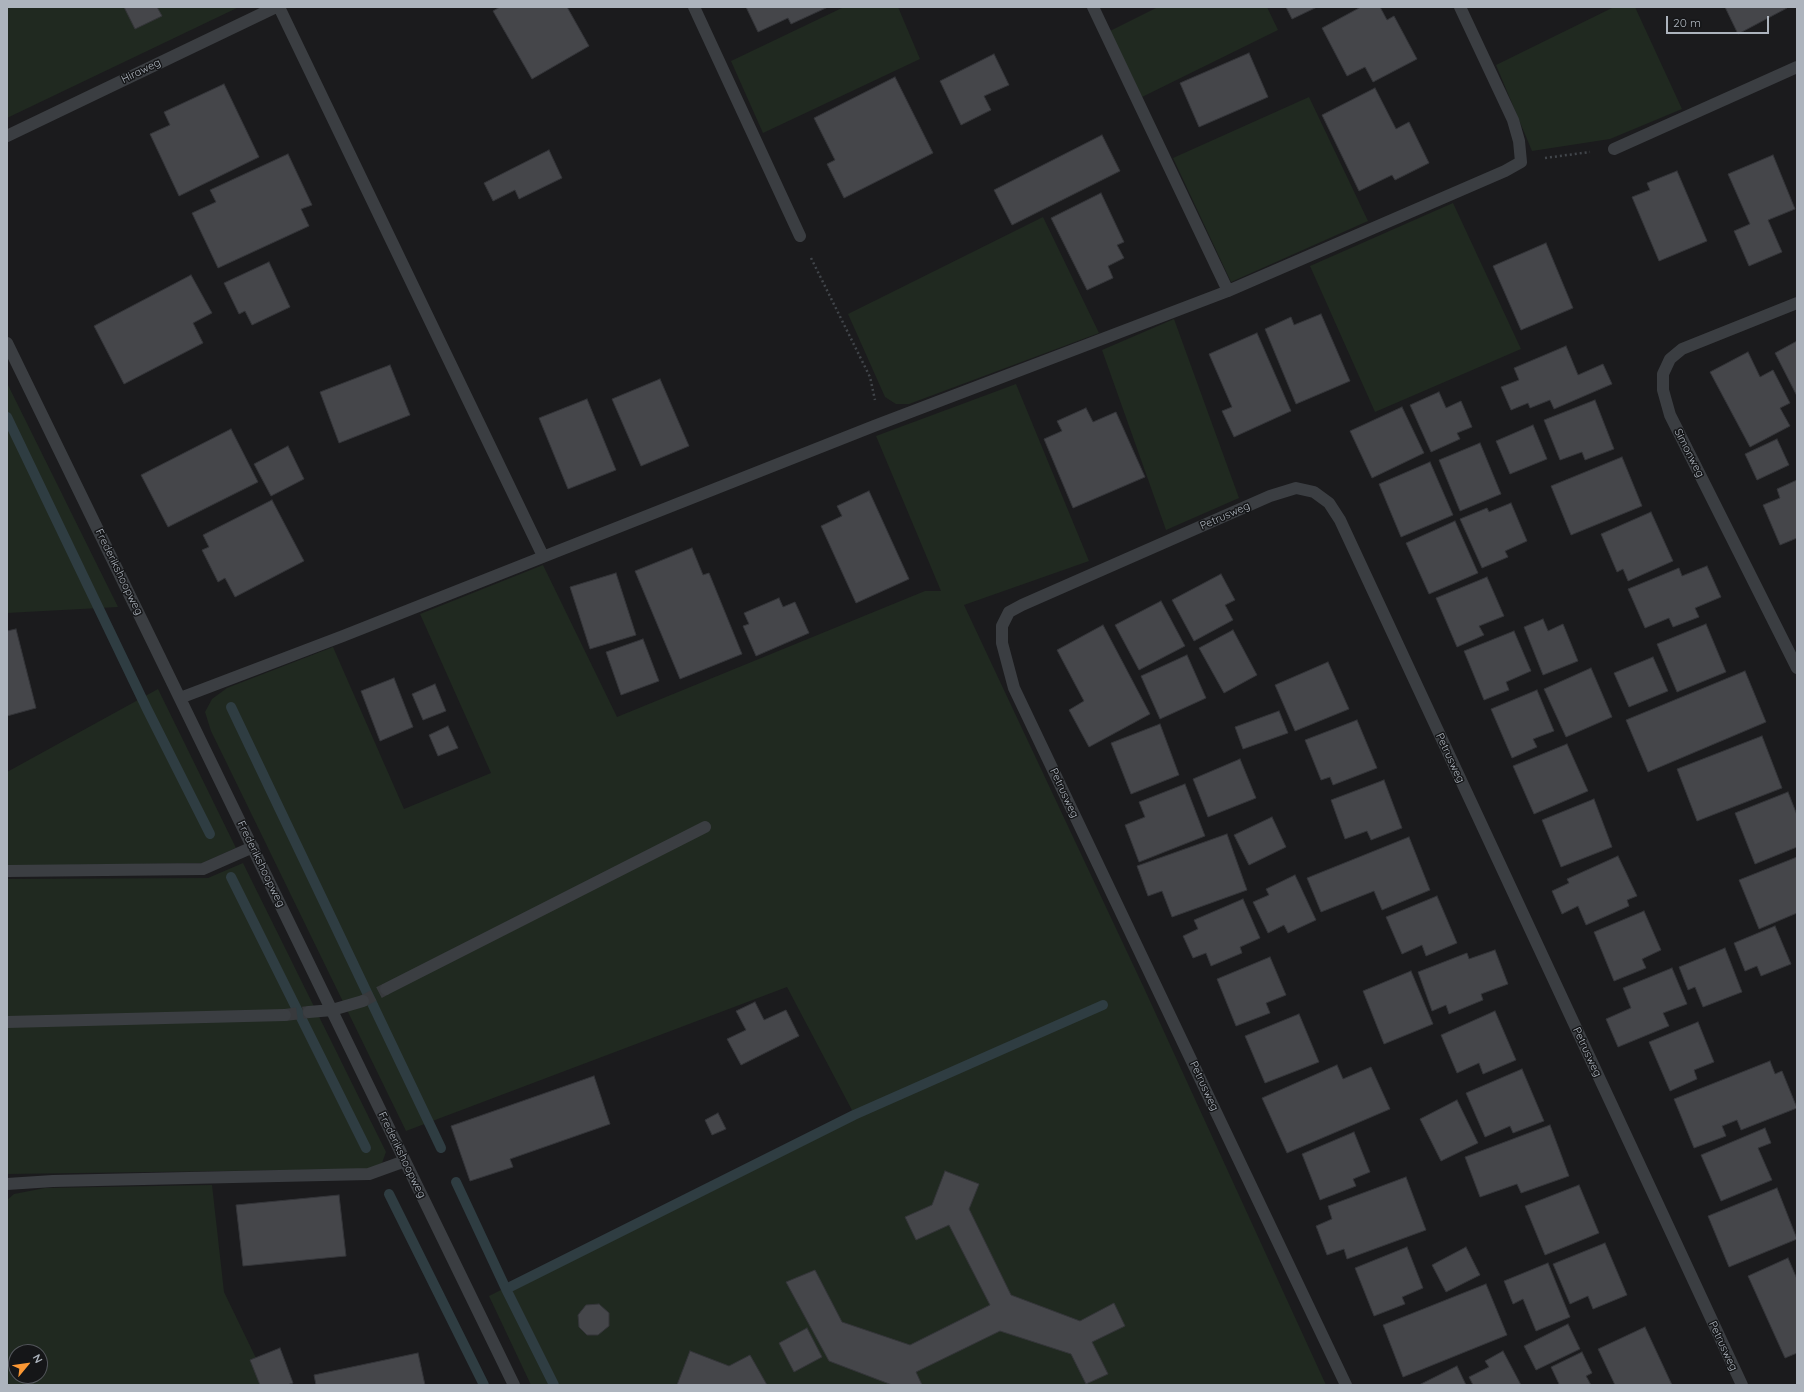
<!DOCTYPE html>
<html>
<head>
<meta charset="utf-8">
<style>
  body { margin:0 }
  #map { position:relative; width:1804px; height:1392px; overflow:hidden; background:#1b1b1d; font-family:Quicksand,sans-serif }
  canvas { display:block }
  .frame { position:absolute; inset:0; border:8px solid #adb4bd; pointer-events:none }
  .north { position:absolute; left:8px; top:1344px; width:40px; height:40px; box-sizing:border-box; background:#151618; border:1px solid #52555a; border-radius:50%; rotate:61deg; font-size:11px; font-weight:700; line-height:16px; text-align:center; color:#adb4bd }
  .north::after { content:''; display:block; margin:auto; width:14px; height:18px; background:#fb9834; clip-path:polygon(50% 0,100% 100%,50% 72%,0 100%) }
  .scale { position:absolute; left:1666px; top:16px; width:103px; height:18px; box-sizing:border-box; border:2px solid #adb4bd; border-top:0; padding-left:5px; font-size:12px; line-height:14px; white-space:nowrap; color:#adb4bd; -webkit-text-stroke:3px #151618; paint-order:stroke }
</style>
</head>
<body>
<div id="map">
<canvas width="1804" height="1392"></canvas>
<div class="frame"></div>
<div class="north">N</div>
<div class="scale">20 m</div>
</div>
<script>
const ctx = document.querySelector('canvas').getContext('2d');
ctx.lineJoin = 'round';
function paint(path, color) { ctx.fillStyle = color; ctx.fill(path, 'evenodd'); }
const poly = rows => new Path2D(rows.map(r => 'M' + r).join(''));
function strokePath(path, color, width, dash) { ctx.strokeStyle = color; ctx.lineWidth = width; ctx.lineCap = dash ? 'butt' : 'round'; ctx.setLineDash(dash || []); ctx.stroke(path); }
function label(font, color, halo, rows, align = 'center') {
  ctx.font = font + ' Quicksand,sans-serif'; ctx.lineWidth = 3; ctx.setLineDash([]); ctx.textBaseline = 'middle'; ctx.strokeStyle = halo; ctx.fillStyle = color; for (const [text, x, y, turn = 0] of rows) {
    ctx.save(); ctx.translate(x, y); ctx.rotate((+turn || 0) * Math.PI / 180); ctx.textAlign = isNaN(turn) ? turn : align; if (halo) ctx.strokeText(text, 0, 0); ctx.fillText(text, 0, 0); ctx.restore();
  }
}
paint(poly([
  [7,7,239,7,7,118],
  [844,7,898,7,920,59,763,133,731,61],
  [1158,7,1267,7,1278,30,1142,97,1110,31],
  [1614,7,1635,7,1682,109,1610,139,1532,151,1496,65],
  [1309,97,1368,221,1231,282,1173,158],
  [1453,203,1521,349,1375,412,1310,266],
  [1043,217,1099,333,909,404,896,404,885,397,848,314],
  [1174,319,1239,498,1166,530,1102,350],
  [7,383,118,607,7,613],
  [1016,384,1089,561,964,605,1144,988,1326,1385,531,1385,489,1296,854,1114,787,987,406,1131,211,731,205,712,212,699,227,688,333,647,404,809,491,773,420,614,543,565,617,717,925,591,941,591,876,436],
  [158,689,236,848,202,863,7,866,7,772],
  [243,863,386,1152,382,1163,368,1169,7,1174,7,879,208,878],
  [212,1185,224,1292,269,1385,7,1385,7,1200,14,1194,45,1188],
  [16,1352,40,1352,40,1376,16,1376]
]), '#202920');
strokePath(poly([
  [7,417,147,709,210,834],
  [231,707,441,1148],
  [231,877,366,1148],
  [456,1182,506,1289,554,1385],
  [389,1194,484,1385],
  [506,1289,854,1115,1103,1005]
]), '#2f3d42', 10);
const building = poly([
  [124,7,157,7,162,16,135,29,124,7],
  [500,7,567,7,589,46,532,79,493,11,500,7],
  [746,7,828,7,791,24,788,18,758,32,746,7],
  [1286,7,1317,7,1292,19,1286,7],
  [1361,7,1380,7,1387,20,1394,16,1417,59,1373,82,1365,67,1347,76,1322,28,1361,7],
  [1725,7,1787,7,1787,8,1738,34,1725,7],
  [1249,53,1268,97,1199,127,1180,83,1249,53],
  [994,54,1009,85,984,96,991,110,961,125,940,81,994,54],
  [895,77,933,153,844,198,827,164,835,160,814,118,895,77],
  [224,84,259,157,179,196,150,134,170,125,164,112,224,84],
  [1375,88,1396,129,1409,122,1429,163,1395,180,1392,175,1359,191,1322,115,1375,88],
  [1102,135,1120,171,1012,225,994,190,1102,135],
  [549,150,562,178,519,199,515,190,493,201,484,183,549,150],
  [288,154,312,205,301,209,309,226,218,268,192,213,216,202,210,190,288,154],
  [1773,155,1795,209,1768,220,1782,252,1749,266,1734,231,1750,224,1728,174,1773,155],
  [1677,171,1707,241,1659,261,1632,197,1650,190,1647,183,1677,171],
  [1101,193,1124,242,1117,245,1124,258,1108,266,1113,278,1087,290,1051,218,1101,193],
  [1546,243,1573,308,1521,330,1493,266,1546,243],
  [269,262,290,307,252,325,245,311,239,314,224,283,269,262],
  [191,275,212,313,193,323,203,343,124,384,94,326,191,275],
  [1321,314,1350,381,1296,404,1265,329,1291,317,1294,325,1321,314],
  [1257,333,1291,411,1234,437,1222,411,1232,407,1209,354,1257,333],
  [1797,341,1797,396,1775,353,1797,341],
  [1566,346,1578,375,1603,364,1612,384,1554,409,1550,400,1530,408,1528,403,1511,410,1501,387,1519,380,1514,368,1566,346],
  [1748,352,1760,377,1773,370,1790,403,1780,408,1790,426,1750,447,1710,372,1748,352],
  [390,365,410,415,339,443,320,392,390,365],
  [660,379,689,446,641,466,612,399,660,379],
  [1439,392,1446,408,1461,401,1472,427,1457,433,1460,439,1431,452,1410,405,1439,392],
  [587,399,616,470,568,489,539,418,587,399],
  [1595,400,1614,449,1585,460,1582,452,1560,460,1544,420,1595,400],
  [1402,407,1424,453,1372,478,1350,431,1402,407],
  [1086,408,1093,422,1116,412,1145,477,1073,508,1044,439,1062,431,1057,421,1086,408],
  [1533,425,1547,459,1510,474,1496,441,1533,425],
  [231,429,258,482,168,527,141,475,231,429],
  [1777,439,1789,465,1757,480,1745,454,1777,439],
  [1480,443,1501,494,1460,511,1439,460,1480,443],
  [288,446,304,479,271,496,254,464,288,446],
  [1622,457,1642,506,1571,535,1551,486,1622,457],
  [1430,462,1453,515,1401,537,1379,484,1430,462],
  [1797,480,1797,538,1780,545,1763,505,1780,498,1777,489,1797,480],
  [869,491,909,579,856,603,821,526,842,516,837,506,869,491],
  [272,500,304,561,235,597,225,578,218,582,202,550,209,547,203,535,272,500],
  [1511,503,1527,541,1505,551,1508,557,1482,568,1460,519,1487,508,1489,512,1511,503],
  [1651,512,1673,561,1628,581,1623,569,1617,572,1601,534,1651,512],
  [1455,521,1478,573,1429,594,1406,543,1455,521],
  [692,548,703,575,709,573,742,654,680,679,635,571,692,548],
  [1707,566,1721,597,1695,608,1699,617,1673,627,1669,618,1645,628,1628,589,1679,568,1682,576,1707,566],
  [616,573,636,635,590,649,570,587,616,573],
  [1221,574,1235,600,1225,605,1233,620,1194,641,1172,600,1221,574],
  [1487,577,1504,616,1479,626,1484,635,1457,647,1436,598,1487,577],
  [779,598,783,607,795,602,809,633,756,656,743,626,749,624,744,613,779,598],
  [1161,601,1185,646,1139,670,1115,625,1161,601],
  [1543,619,1548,631,1563,624,1578,661,1543,675,1524,627,1543,619],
  [1706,624,1726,672,1677,692,1657,644,1706,624],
  [1103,625,1150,714,1089,747,1069,710,1084,701,1057,650,1103,625],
  [16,629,36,708,7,716,7,631,16,629],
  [1233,630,1257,675,1224,693,1199,648,1233,630],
  [1514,631,1531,671,1506,682,1509,690,1484,700,1464,651,1514,631],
  [643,639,659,681,621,695,606,652,643,639],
  [1187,655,1206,698,1160,719,1141,676,1187,655],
  [1653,657,1668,691,1629,707,1614,673,1653,657],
  [1328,662,1349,709,1295,731,1275,685,1328,662],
  [1591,668,1612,717,1566,737,1544,689,1591,668],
  [1745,671,1766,722,1648,772,1626,720,1745,671],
  [394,678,413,727,380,741,361,691,394,678],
  [435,684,446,711,423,720,412,694,435,684],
  [1537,690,1554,731,1533,739,1537,747,1512,758,1491,709,1537,690],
  [1279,711,1288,733,1243,749,1235,727,1279,711],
  [1357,720,1377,768,1333,785,1330,777,1321,780,1305,740,1357,720],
  [1160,724,1179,775,1131,794,1111,743,1160,724],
  [448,726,458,748,438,756,429,735,448,726],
  [1762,736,1782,788,1697,821,1677,769,1762,736],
  [1567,744,1588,791,1534,814,1513,766,1567,744],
  [1240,759,1256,798,1208,817,1193,779,1240,759],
  [1384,780,1402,828,1371,840,1367,831,1345,839,1331,800,1384,780],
  [1185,784,1205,836,1139,862,1125,825,1145,817,1139,802,1185,784],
  [1788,792,1797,815,1797,847,1755,864,1735,813,1788,792],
  [1594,799,1612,847,1561,867,1542,820,1594,799],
  [1272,817,1286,847,1249,865,1234,835,1272,817],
  [1227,834,1247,890,1172,917,1162,891,1148,896,1137,866,1227,834],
  [1409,837,1430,890,1382,910,1374,891,1321,912,1307,878,1409,837],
  [1618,856,1637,896,1627,900,1629,906,1586,925,1578,906,1562,914,1552,891,1569,883,1567,879,1618,856],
  [1797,857,1797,913,1759,929,1739,880,1797,857],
  [1295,875,1316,920,1288,933,1284,925,1268,933,1253,902,1269,895,1266,889,1295,875],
  [1437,896,1457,943,1426,956,1422,945,1402,954,1386,917,1437,896],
  [1243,899,1260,938,1240,947,1242,953,1211,966,1206,953,1193,958,1183,936,1198,929,1194,920,1243,899],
  [1644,911,1661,950,1642,959,1646,968,1614,981,1594,932,1644,911],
  [1775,926,1791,964,1761,976,1757,966,1745,971,1734,943,1775,926],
  [1725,948,1742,992,1703,1007,1695,987,1688,990,1679,967,1725,948],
  [1495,950,1508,984,1481,994,1483,1000,1449,1014,1446,1005,1432,1011,1418,972,1467,953,1469,959,1495,950],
  [1270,957,1286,995,1266,1003,1270,1013,1236,1026,1217,979,1270,957],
  [1672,968,1687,1004,1663,1013,1669,1026,1618,1047,1606,1019,1631,1008,1623,988,1672,968],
  [1411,971,1433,1024,1384,1044,1363,991,1411,971],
  [755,1002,764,1020,786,1010,799,1036,741,1065,727,1039,746,1030,736,1011,755,1002],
  [1495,1011,1516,1060,1483,1074,1479,1063,1457,1073,1441,1035,1495,1011],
  [1299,1014,1319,1062,1265,1083,1245,1036,1299,1014],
  [1698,1022,1714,1062,1694,1070,1697,1079,1670,1091,1649,1042,1698,1022],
  [1770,1061,1775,1074,1782,1071,1797,1108,1741,1130,1737,1120,1722,1126,1726,1136,1694,1148,1674,1099,1770,1061],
  [1337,1065,1343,1079,1371,1067,1390,1109,1287,1153,1262,1098,1337,1065],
  [1522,1069,1544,1121,1513,1133,1510,1126,1485,1137,1466,1093,1522,1069],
  [594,1076,610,1124,510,1159,513,1167,470,1181,451,1126,594,1076],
  [1457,1100,1478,1143,1441,1161,1420,1119,1457,1100],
  [718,1113,726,1129,712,1135,705,1120,718,1113],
  [1550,1125,1569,1176,1521,1193,1517,1184,1480,1197,1465,1157,1550,1125],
  [1765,1128,1771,1143,1758,1148,1772,1180,1721,1201,1701,1155,1765,1128],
  [1354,1132,1370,1172,1353,1179,1356,1186,1320,1200,1302,1154,1354,1132],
  [945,1171,979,1184,969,1209,1011,1295,1080,1321,1114,1303,1125,1326,1092,1342,1108,1374,1086,1384,1071,1354,1000,1331,916,1372,922,1385,892,1385,829,1361,786,1282,815,1270,842,1322,910,1345,990,1305,949,1225,916,1240,905,1217,932,1205,945,1171],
  [1406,1177,1426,1230,1347,1259,1344,1249,1327,1255,1316,1226,1332,1219,1328,1206,1406,1177],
  [1579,1185,1599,1233,1545,1255,1525,1206,1579,1185],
  [1777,1188,1797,1239,1729,1267,1708,1216,1777,1188],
  [339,1195,346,1256,243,1266,236,1205,339,1195],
  [1605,1243,1627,1295,1593,1309,1588,1296,1570,1304,1553,1264,1605,1243],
  [1407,1247,1423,1288,1402,1297,1405,1304,1374,1316,1355,1268,1407,1247],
  [1466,1247,1480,1275,1446,1292,1432,1265,1466,1247],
  [1788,1258,1797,1279,1797,1353,1785,1358,1748,1276,1788,1258],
  [1548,1263,1570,1317,1536,1331,1523,1299,1513,1304,1504,1281,1548,1263],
  [1486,1284,1507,1335,1403,1377,1383,1325,1486,1284],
  [599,1304,609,1313,609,1326,598,1335,587,1335,579,1327,578,1315,586,1305,599,1304],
  [1568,1324,1580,1349,1536,1370,1524,1346,1568,1324],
  [1645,1327,1672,1385,1615,1385,1598,1349,1645,1327],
  [807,1328,822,1357,794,1372,779,1343,807,1328],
  [280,1348,293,1383,287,1385,260,1385,250,1360,280,1348],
  [690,1351,729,1366,750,1355,767,1385,677,1385,690,1351],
  [1503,1351,1521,1385,1473,1385,1469,1377,1489,1367,1485,1361,1503,1351],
  [1582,1352,1592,1373,1586,1376,1591,1385,1558,1385,1559,1384,1551,1367,1582,1352],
  [418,1353,425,1385,316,1385,314,1375,418,1353],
  [1457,1366,1466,1385,1419,1385,1457,1366]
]);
paint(building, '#45464a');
strokePath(building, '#343539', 1);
strokePath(poly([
  [363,1001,386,989],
  [285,1015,309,1012]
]), '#383a3d', 12, [12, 6]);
strokePath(poly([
  [1545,158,1590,152],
  [811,258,870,377,875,400]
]), '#41454a', 2.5, [2, 3]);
strokePath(poly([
  [279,7,543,556],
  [694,7,800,236],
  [1093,7,1228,291],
  [7,136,276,7],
  [1614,149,1797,67],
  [1797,303,1682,349,1670,359,1663,374,1663,390,1670,415,1797,668],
  [7,343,514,1385],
  [180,698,343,636,874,426,1228,291,1505,171,1521,162,1519,141,1513,120,1460,7],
  [7,871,203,869,253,847],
  [386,989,705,827],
  [309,1012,332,1010,363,1001],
  [7,1022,285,1015],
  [7,1184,53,1181,369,1174,405,1161],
  [1346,1385,1014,688,1002,643,1002,626,1009,612,1022,605,1270,496,1296,488,1314,492,1329,503,1340,520,1742,1385]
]), '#3b3e42', 12);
label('11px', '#adb4bd', '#151618', [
  ["Hiraweg",141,71,-26],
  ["Simonweg",1689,453,63],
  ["Petrusweg",1225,516,-24],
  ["Frederikshoopweg",119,572,64],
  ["Petrusweg",1450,758,65],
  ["Petrusweg",1064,793,65],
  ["Frederikshoopweg",261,864,64],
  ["Petrusweg",1587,1052,65],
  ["Petrusweg",1204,1086,65],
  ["Frederikshoopweg",402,1155,64],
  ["Petrusweg",1723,1346,65]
]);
</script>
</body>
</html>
